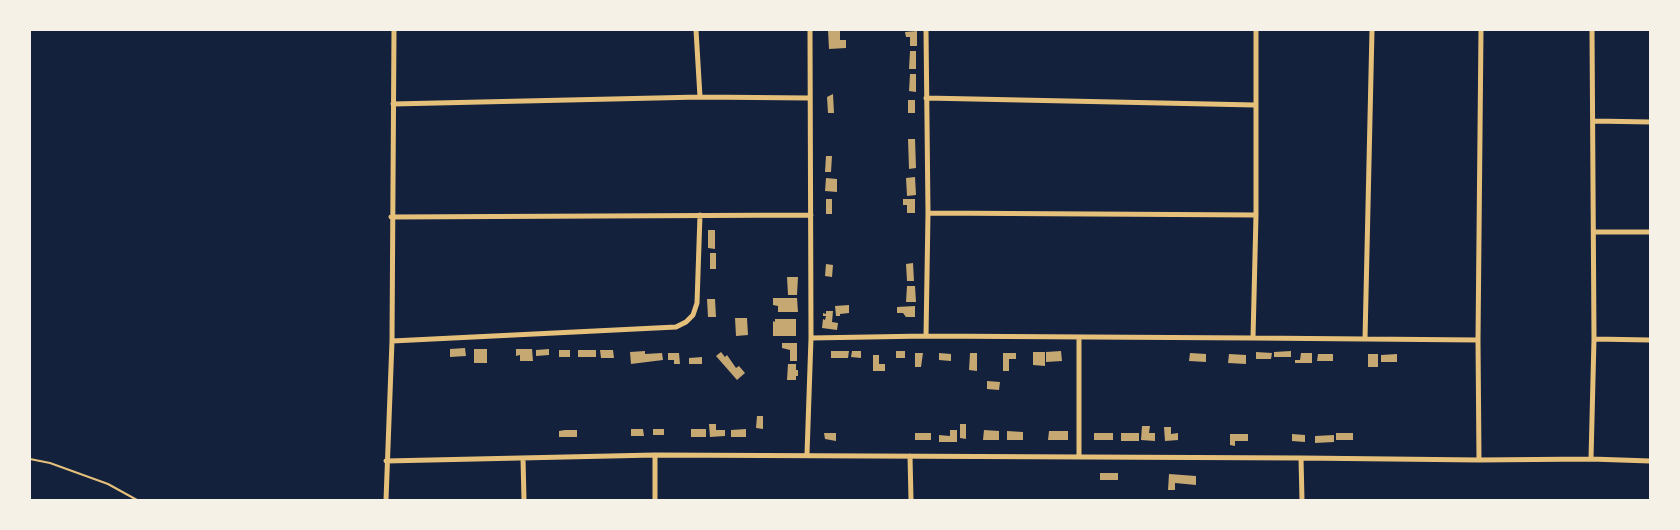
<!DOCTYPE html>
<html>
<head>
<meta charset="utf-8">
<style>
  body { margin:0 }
  #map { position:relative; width:1680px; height:530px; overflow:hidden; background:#14213d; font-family:"PT Sans",sans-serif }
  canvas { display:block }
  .frame { position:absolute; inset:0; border:31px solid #f6f1e7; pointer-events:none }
</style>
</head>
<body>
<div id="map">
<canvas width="1680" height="530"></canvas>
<div class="frame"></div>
</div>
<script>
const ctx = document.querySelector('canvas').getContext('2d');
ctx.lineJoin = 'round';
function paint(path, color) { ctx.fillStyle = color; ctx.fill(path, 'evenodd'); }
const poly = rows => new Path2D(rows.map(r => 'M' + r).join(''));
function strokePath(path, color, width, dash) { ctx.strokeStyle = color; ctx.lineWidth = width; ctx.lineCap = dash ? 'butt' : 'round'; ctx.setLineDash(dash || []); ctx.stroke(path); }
paint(poly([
  [828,30,840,31,840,40,846,40,846,48,829,49],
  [917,31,917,46,910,46,910,37,906,37,905,32],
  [910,51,916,51,916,69,909,69],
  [910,74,916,74,916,92,909,91],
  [833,94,834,113,828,113,827,97],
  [908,100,915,100,915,113,908,113],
  [908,139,915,139,916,168,909,169],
  [826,156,832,156,831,172,825,172],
  [915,177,916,195,907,196,906,178],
  [826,178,837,179,837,192,825,191],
  [826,199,832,199,832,214,826,214],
  [903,199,915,199,915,213,907,213,907,205,903,205],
  [708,230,715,230,715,249,708,248],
  [710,253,716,253,716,269,710,269],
  [913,263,914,281,907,281,906,264],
  [826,264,833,265,832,277,825,276],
  [787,277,798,277,797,295,788,295],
  [907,286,915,286,916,302,906,302],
  [773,298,797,298,798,312,778,312,778,306,773,305],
  [707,299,715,299,716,317,708,317],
  [849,305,849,313,840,314,840,316,836,316,835,306],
  [915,306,915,317,906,317,903,313,897,313,897,307],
  [826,311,833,311,832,322,838,323,837,330,822,328,823,319,825,320,826,316,823,316,823,313,826,314],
  [735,318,747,318,748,335,736,336],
  [775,319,796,319,796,336,773,336,773,321,775,322],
  [782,343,797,343,797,361,790,361,790,350,782,348],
  [465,348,466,356,450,357,450,349],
  [474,349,487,349,487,363,474,363],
  [516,349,532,349,533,361,520,361,520,355,516,356],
  [549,349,549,355,536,356,536,350],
  [559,350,570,350,570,357,559,357],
  [578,350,596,350,596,357,578,357],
  [600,350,613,350,614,358,601,358],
  [645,351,645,354,662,353,663,360,631,364,630,352],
  [831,351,849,351,848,358,831,358],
  [852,351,861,351,861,358,851,357],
  [896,351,905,351,905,358,896,358],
  [1061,351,1062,361,1046,362,1046,352],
  [1291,351,1291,357,1274,357,1274,352],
  [721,352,725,357,727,355,736,368,739,366,745,373,737,380,716,356],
  [1033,352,1045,352,1045,366,1033,365],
  [1256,352,1272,353,1271,359,1256,359],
  [668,353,679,353,680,364,674,364,674,360,668,360],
  [915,353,923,353,921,367,915,367],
  [939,353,951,354,951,361,939,360],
  [970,353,977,353,977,371,969,370],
  [1003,353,1016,353,1016,359,1009,359,1009,371,1003,371],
  [1190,353,1206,354,1206,362,1189,361],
  [1301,353,1312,353,1312,363,1295,363,1295,360,1300,360],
  [1229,354,1246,355,1246,364,1228,363],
  [1318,354,1333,354,1333,361,1317,361],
  [1368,354,1378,354,1378,367,1368,367],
  [1397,354,1397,362,1381,362,1381,355],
  [873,355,879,355,879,364,885,364,885,371,873,371],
  [702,357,702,364,689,364,689,358],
  [788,364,796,364,796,370,798,370,798,376,796,376,796,380,787,380],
  [987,381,1000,382,999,390,987,389],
  [757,416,763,416,763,429,756,428],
  [709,424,716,424,716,430,725,430,725,436,710,437],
  [960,424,966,424,966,439,960,438],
  [1142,426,1150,426,1149,433,1155,433,1155,441,1141,440],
  [1164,427,1171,427,1171,434,1178,433,1178,440,1165,441],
  [631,429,643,429,644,436,631,436],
  [653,429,664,429,664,435,653,435],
  [691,429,706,429,706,437,691,437],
  [746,429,746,437,731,437,731,430],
  [565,430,577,430,577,437,559,437,559,431],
  [950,430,957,430,957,442,939,442,939,435,950,436],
  [984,430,999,431,999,440,983,440],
  [1007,431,1023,432,1023,440,1007,440],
  [1049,431,1068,431,1068,440,1048,440],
  [824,433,836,433,836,441,825,439],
  [915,433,931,433,931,440,915,440],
  [1094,433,1113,433,1113,440,1094,440],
  [1121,433,1139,433,1139,441,1121,441],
  [1336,433,1353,433,1353,440,1336,440],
  [1230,434,1248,434,1248,441,1235,441,1235,446,1230,445],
  [1292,434,1305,435,1305,442,1292,441],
  [1334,435,1334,442,1315,443,1315,436],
  [1100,473,1118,473,1118,480,1100,480],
  [1169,474,1196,476,1196,485,1175,483,1175,490,1168,490]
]), '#c6a872');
strokePath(poly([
  [30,459,50,463,108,484,137,500]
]), '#e5c07b', 2);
strokePath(poly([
  [696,30,700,97],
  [926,30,928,213,926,336],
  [926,98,1255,105],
  [393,104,700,97,809,98],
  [1594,121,1650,122],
  [928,213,1256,215],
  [391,217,811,215],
  [1594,232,1650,232],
  [811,338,926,336,1253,338,1478,340],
  [1253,338,1256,215,1256,30],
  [1365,339,1372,30],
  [1594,339,1650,340],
  [392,341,676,327,686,322,693,315,697,303,700,215],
  [807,454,811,338,810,30],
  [910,456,911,500],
  [1079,457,1079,337],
  [523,458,524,500],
  [1591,459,1594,339,1592,30],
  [1479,460,1478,340,1481,30],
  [386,461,655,455,1301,458],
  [386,500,392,341,394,30],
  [655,500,655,455],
  [1302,500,1301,458,1479,460,1591,459,1650,461]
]), '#e5c07b', 5);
</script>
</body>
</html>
